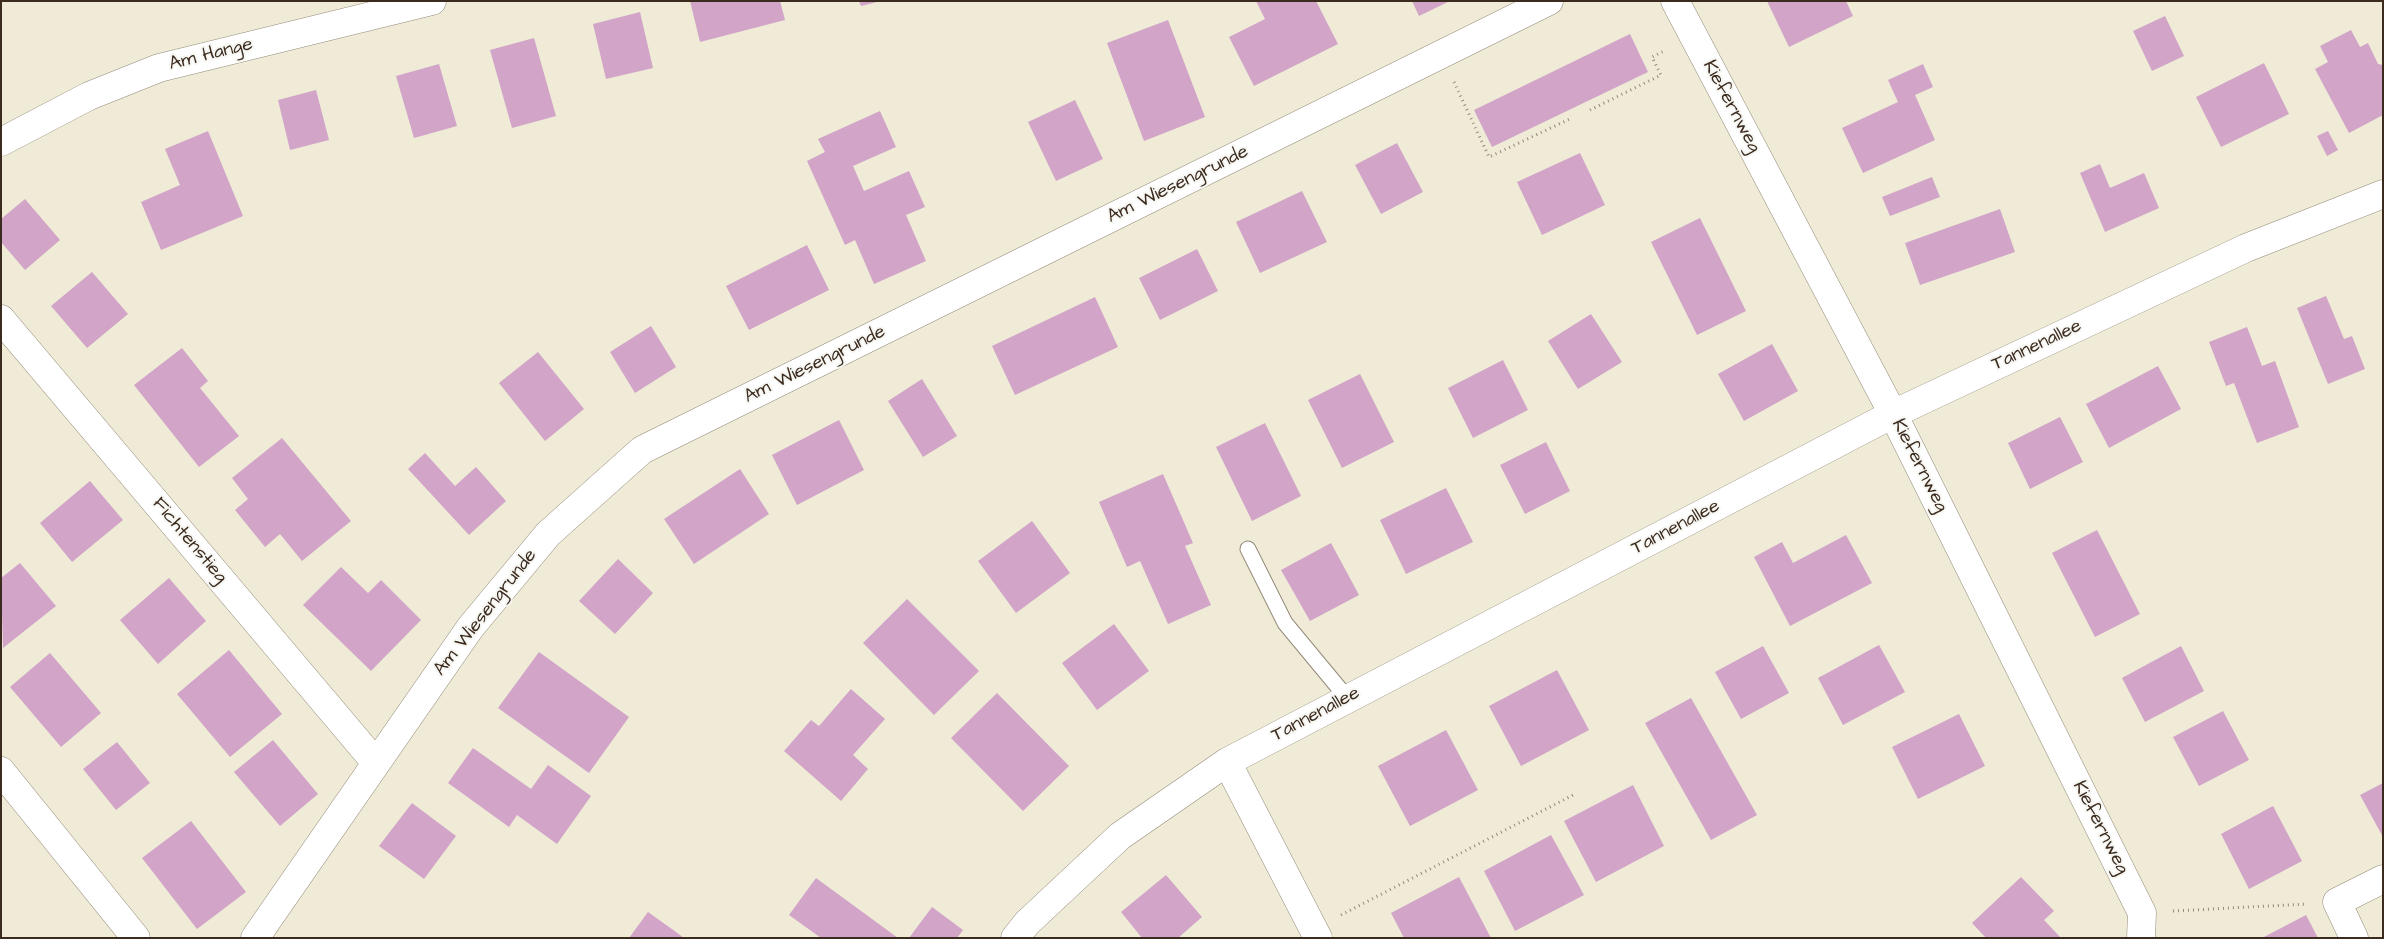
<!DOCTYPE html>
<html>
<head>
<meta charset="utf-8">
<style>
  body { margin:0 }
  #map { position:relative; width:2384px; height:939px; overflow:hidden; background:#efebd7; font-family:"Architects Daughter",sans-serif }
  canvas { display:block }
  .frame { position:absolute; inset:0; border:2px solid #3b2a1e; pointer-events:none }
</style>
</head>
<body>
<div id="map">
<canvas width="2384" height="939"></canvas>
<div class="frame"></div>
</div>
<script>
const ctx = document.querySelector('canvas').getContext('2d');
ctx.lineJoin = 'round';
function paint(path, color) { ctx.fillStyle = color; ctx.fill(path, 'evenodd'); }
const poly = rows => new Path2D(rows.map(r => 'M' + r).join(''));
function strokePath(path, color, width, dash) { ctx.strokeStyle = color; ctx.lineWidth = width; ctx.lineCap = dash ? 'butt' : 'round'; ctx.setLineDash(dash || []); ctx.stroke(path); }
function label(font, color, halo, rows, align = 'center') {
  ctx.font = font + ' "Architects Daughter",sans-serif'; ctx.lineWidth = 4; ctx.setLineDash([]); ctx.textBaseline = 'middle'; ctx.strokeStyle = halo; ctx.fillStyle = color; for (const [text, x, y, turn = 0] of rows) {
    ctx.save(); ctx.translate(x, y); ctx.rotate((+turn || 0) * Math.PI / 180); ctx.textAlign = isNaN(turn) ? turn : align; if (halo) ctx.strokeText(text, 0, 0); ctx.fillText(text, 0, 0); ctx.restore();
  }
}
paint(poly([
  [690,1,780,1,785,20,700,42],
  [859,1,877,1,877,2,861,6],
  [1256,1,1316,1,1338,44,1254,86,1229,37,1265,19],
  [1412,1,1450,1,1419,16],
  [1767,1,1846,1,1853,16,1789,47],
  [640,12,653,68,606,79,593,24],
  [2165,16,2184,56,2152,71,2133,31],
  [1168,20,1205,117,1144,141,1107,43],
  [2351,30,2360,47,2368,43,2378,64,2383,65,2383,115,2349,133,2315,69,2328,62,2320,46],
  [1630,34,1648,72,1492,147,1474,110],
  [534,38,556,116,512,128,490,50],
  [2264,63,2289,114,2221,147,2196,97],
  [439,64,457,126,414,138,396,76],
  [1923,64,1933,87,1915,95,1935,140,1863,173,1842,128,1898,102,1888,80],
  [316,90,329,140,290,150,278,100],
  [1075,100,1103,159,1056,181,1028,122],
  [880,111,896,147,853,166,864,191,909,171,925,207,906,215,926,261,874,284,855,240,845,245,807,161,825,152,818,139],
  [208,131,243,216,161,250,141,202,180,185,165,149],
  [2328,131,2338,150,2327,156,2317,136],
  [1397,143,1423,192,1381,214,1355,165],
  [1580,153,1605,205,1542,235,1517,182],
  [2100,164,2110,188,2144,173,2159,208,2105,232,2080,173],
  [1932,177,1940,197,1890,216,1882,197],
  [1302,191,1327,242,1260,273,1236,222],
  [25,199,60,240,25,270,1,242,1,219],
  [2000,209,2015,252,1920,285,1905,243],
  [1700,218,1746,311,1697,335,1651,242],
  [807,245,829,290,749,330,726,286],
  [1197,249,1218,291,1160,320,1139,278],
  [92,272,128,314,87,348,51,306],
  [2326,296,2344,339,2352,336,2365,369,2328,384,2297,308],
  [1095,297,1118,347,1015,395,992,346],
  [1591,314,1622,362,1578,389,1548,341],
  [651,326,676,367,635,393,610,352],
  [2247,327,2262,366,2275,361,2299,427,2257,443,2234,383,2226,386,2209,342],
  [1772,344,1798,391,1744,421,1718,374],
  [182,348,208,381,200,388,239,436,199,467,134,385],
  [538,352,584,409,545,441,499,383],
  [1503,360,1528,410,1473,438,1448,388],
  [2158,366,2181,409,2109,448,2086,404],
  [1360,374,1394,442,1342,468,1308,400],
  [922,379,957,436,923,457,888,401],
  [2060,417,2083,462,2030,489,2008,443],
  [839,420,864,470,797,505,772,455],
  [1265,423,1301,496,1252,521,1216,447],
  [282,438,351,521,302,561,280,534,265,547,235,510,248,499,232,478],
  [1546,442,1570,491,1525,514,1500,465],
  [425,453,455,486,476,467,506,501,469,535,408,469],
  [740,469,769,514,694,564,664,519],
  [1163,474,1193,543,1185,546,1211,605,1168,624,1140,561,1127,567,1099,502],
  [90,481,123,520,72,562,40,523],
  [1446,488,1473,542,1406,574,1380,520],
  [1032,521,1070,573,1016,613,978,561],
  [2097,530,2140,614,2095,637,2052,553],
  [1846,535,1872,583,1790,626,1754,557,1782,542,1793,563],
  [1331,543,1359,595,1310,621,1281,570],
  [618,559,653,593,615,634,579,601],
  [20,563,56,606,3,648,1,578],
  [341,567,368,593,381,580,421,620,371,671,303,605],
  [169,578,206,621,158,664,120,620],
  [907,599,979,671,934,715,863,643],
  [1114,624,1149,671,1097,710,1062,663],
  [1879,645,1905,692,1843,725,1818,678],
  [1763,646,1789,693,1741,719,1715,672],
  [2181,646,2204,691,2145,722,2122,678],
  [229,650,282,714,230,757,177,694],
  [539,652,629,717,589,773,498,708],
  [50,653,101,713,61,747,10,687],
  [1557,670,1589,730,1521,766,1489,706],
  [851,689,885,719,853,755,868,769,841,801,784,751,811,720,819,726],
  [997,693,1069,766,1023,811,951,738],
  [1691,698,1757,815,1711,840,1645,723],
  [2223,711,2249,760,2199,786,2173,737],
  [1959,714,1985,766,1918,799,1892,747],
  [1446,730,1478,790,1410,826,1378,766],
  [273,740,318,794,280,826,234,772],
  [117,742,150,783,116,810,83,769],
  [473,748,531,789,548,765,591,796,557,844,517,815,509,827,448,783],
  [2383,783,2383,837,2360,795],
  [1633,785,1664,846,1596,882,1564,821],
  [412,803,456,836,424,879,379,846],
  [2273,806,2302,861,2249,889,2221,834],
  [191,821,246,892,197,929,142,858],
  [1551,835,1584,895,1515,931,1484,871],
  [1166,875,1202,917,1178,938,1142,938,1121,912],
  [1459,877,1491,938,1404,938,1391,913],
  [2021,877,2054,911,2044,920,2061,938,1986,938,1972,923],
  [816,878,898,938,821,938,789,915],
  [932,907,963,930,957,938,909,938],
  [648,912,676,932,684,938,629,938],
  [2306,915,2318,938,2262,938]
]), '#d1a4c8');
const lane = poly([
  [1248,549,1285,623,1348,699]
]);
const street = poly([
  [1675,1,1893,414,2142,913,2141,938],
  [1,142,89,96,159,68,432,1],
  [1,319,376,763],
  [1227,762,1318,938],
  [1,771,136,938],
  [255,938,470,628,548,534,642,450,1549,1],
  [1015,938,1027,923,1120,836,1227,762,1893,414,2246,248,2383,194],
  [2354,938,2337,902,2383,879]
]);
strokePath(lane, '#958a7a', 17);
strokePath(street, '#958a7a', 29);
strokePath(poly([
  [1454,82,1489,157,1572,118],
  [1590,110,1661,75,1652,57,1666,50],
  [2173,911,2307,904],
  [1341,915,1575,794]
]), '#958a7a', 3, [1, 4]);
strokePath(lane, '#fff', 15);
strokePath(street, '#fff', 28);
label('19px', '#3b2a1e', '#f6f6f2', [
  ["Am Hange",211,55,-14],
  ["Kiefernweg",1731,107,62],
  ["Am Wiesengrunde",1178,185,-26],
  ["Tannenallee",2037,346,-25],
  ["Am Wiesengrunde",815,365,-26],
  ["Kiefernweg",1919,466,63],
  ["Tannenallee",1676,528,-28],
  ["Fichtenstieg",189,541,50],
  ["Am Wiesengrunde",486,613,-52],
  ["Tannenallee",1316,715,-28],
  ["Kiefernweg",2100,828,63]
]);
</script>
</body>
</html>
